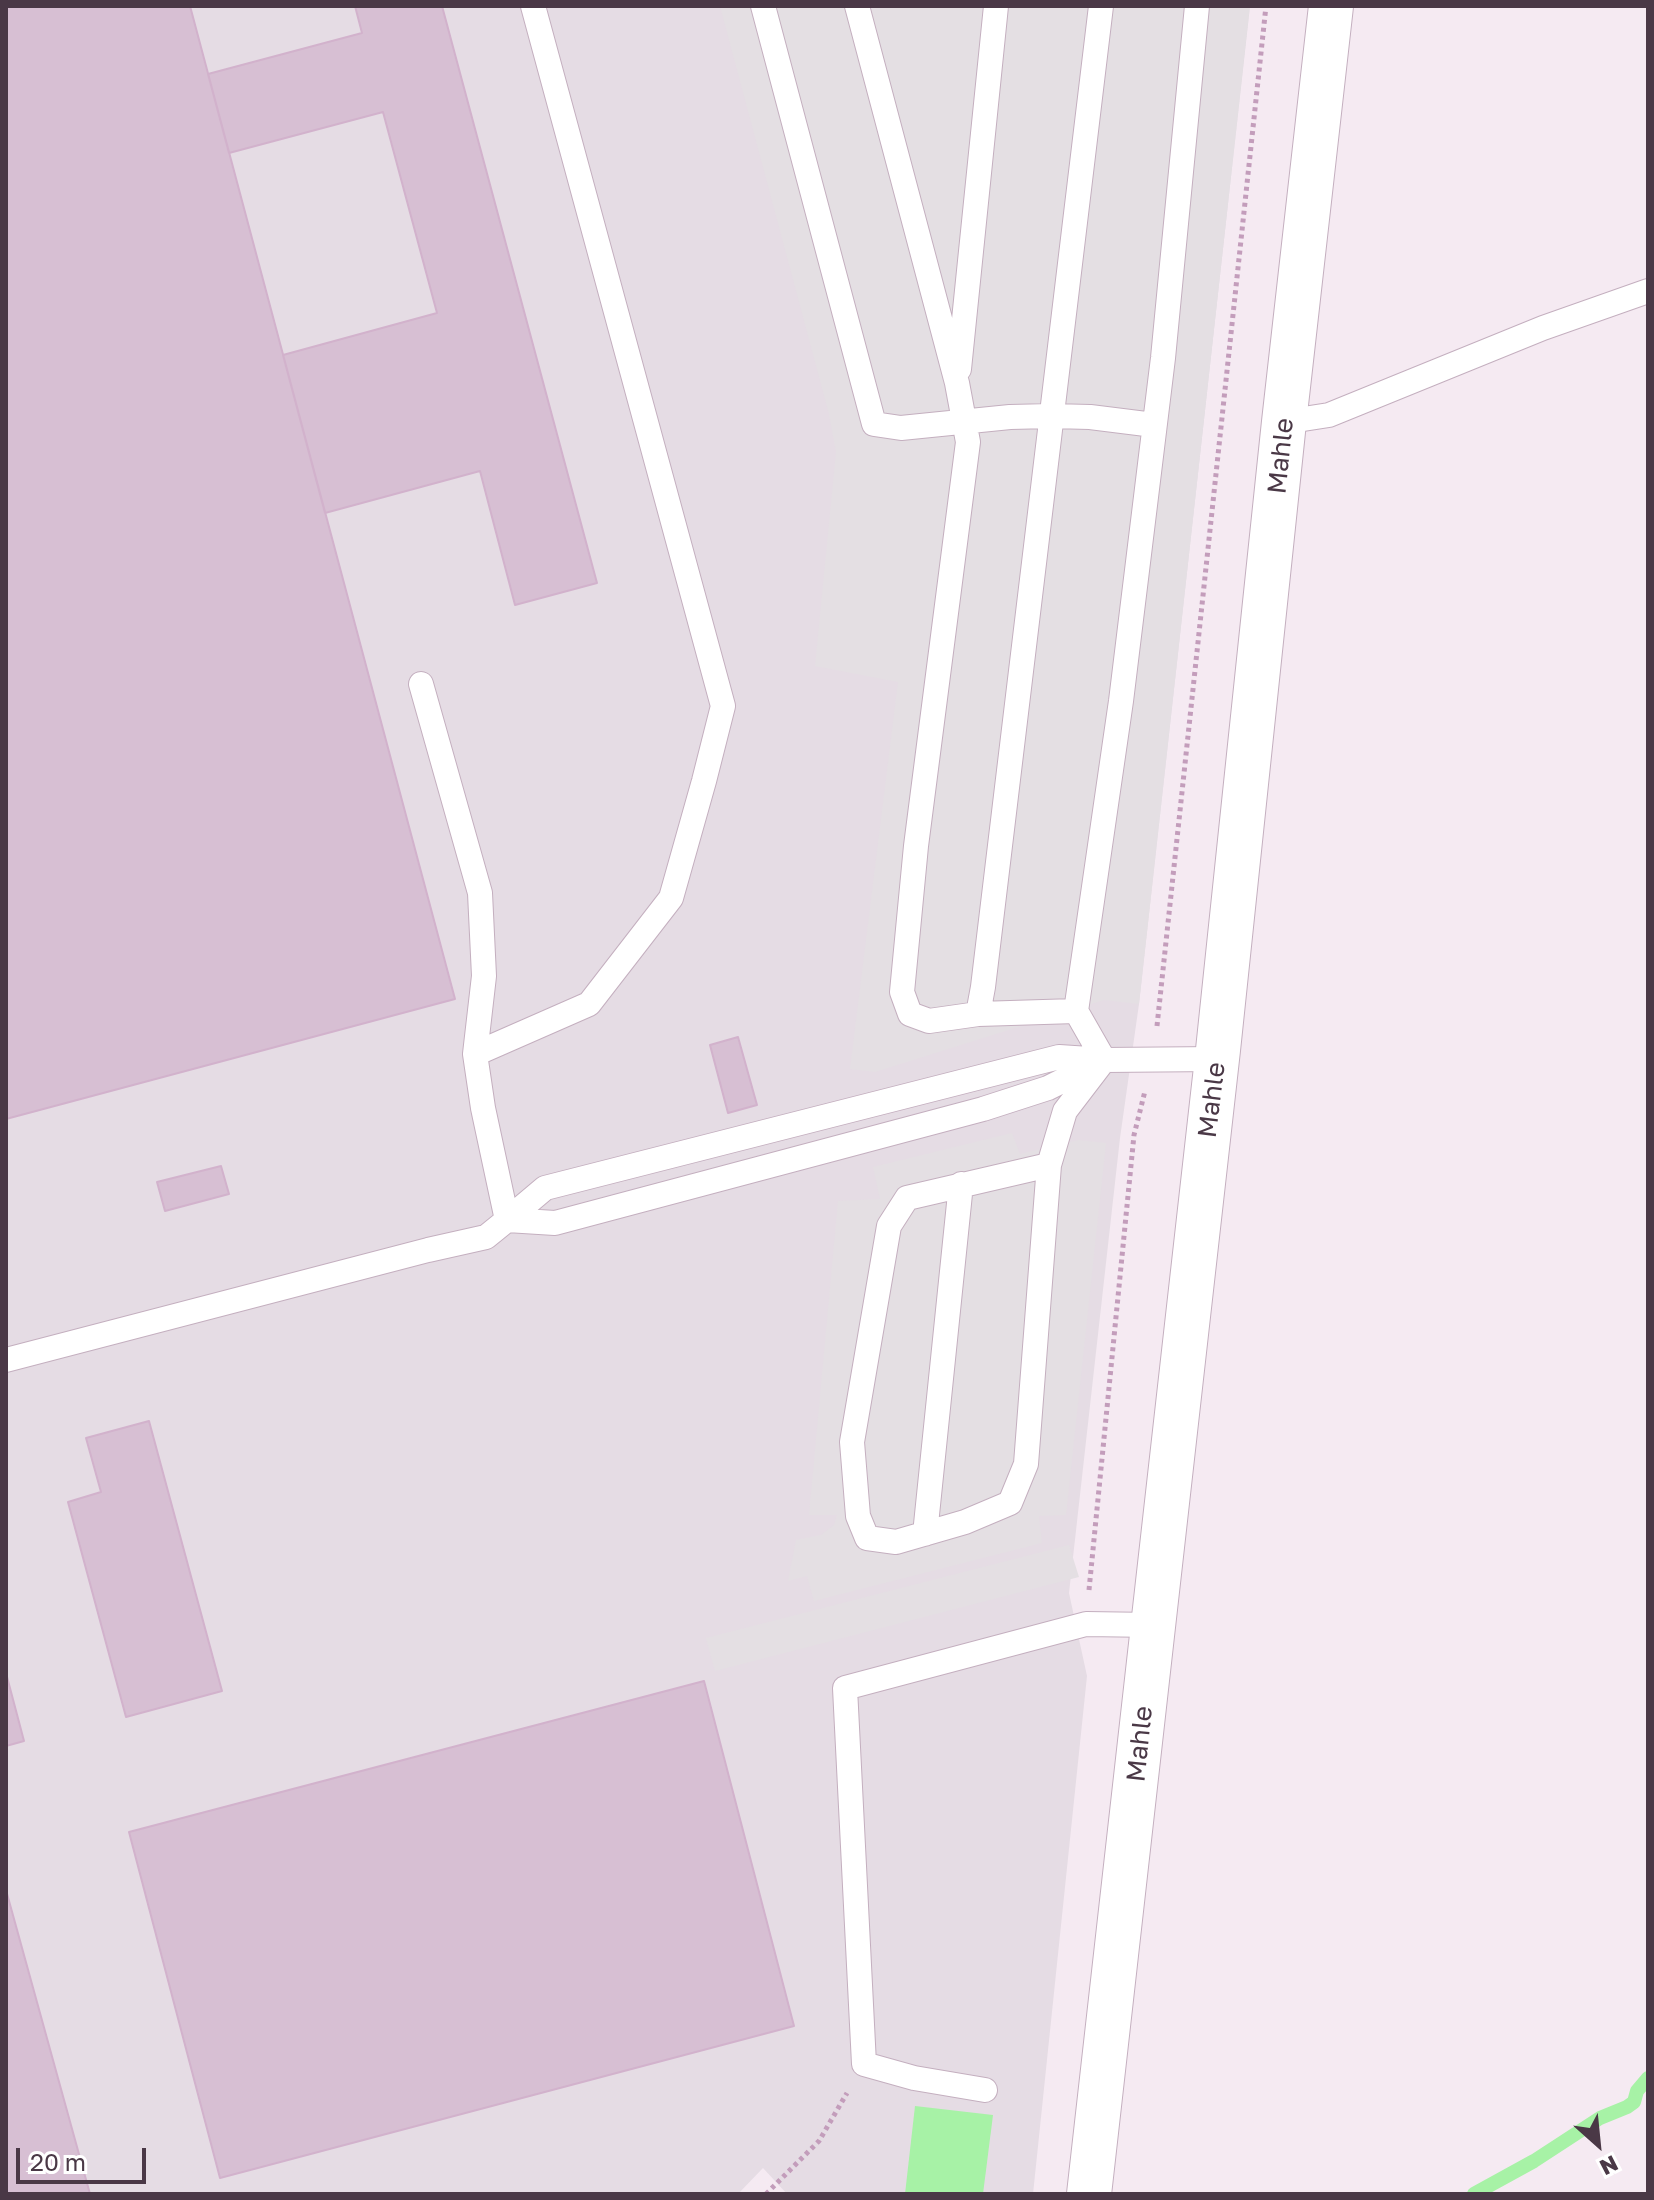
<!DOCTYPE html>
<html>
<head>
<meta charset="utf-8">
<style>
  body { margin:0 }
  #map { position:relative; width:1654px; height:2200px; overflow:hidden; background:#f5eaf2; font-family:"Golos Text",sans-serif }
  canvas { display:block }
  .frame { position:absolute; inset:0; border:8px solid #4a3846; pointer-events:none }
  .north { position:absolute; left:1558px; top:2104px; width:80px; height:80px; -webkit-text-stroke:6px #fff; paint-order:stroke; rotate:153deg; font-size:22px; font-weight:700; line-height:32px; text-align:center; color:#4a3846 }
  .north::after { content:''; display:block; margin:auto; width:28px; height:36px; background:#4a3846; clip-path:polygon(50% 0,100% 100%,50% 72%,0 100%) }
  .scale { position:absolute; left:16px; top:2148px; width:130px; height:36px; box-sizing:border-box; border:4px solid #4a3846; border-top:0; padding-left:10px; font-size:24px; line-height:28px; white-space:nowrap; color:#4a3846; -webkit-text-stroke:6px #fff; paint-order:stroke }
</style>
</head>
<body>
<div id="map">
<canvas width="1654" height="2200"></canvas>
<div class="frame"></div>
<div class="north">N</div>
<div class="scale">20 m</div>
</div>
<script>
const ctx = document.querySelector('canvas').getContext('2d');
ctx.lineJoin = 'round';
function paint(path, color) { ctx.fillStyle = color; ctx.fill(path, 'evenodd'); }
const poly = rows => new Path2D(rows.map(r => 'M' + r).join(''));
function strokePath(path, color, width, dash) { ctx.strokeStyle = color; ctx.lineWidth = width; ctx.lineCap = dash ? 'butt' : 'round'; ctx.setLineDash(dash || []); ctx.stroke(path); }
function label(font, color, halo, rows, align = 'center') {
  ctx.font = font + ' "Golos Text",sans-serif'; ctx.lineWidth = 6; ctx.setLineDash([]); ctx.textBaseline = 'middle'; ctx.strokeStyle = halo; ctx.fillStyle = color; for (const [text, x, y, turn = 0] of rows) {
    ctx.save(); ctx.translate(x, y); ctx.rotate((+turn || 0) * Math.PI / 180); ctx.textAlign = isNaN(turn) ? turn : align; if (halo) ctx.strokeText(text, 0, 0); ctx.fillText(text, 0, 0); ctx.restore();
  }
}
paint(poly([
  [6,6,1250,6,1139,1004,1120,1138,1069,1593,1087,1676,1033,2194,787,2194,763,2168,738,2194,6,2194]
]), '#e5dce4');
paint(poly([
  [720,6,1250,6,1139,1004,1104,1000,875,1072,850,1069,898,682,815,666,836,452,829,414],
  [1012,1133,1020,1154,1078,1140,1106,1143,1066,1515,1039,1516,1042,1543,814,1601,807,1576,788,1581,796,1540,821,1535,834,1525,837,1515,809,1515,838,1201,880,1199,873,1167],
  [1069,1545,1079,1577,715,1671,706,1638]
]), '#e4dfe3');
paint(poly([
  [915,2106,993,2115,983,2194,905,2194]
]), '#a7f2a6');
strokePath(poly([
  [1474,2194,1534,2161,1600,2118,1627,2107,1634,2102,1637,2091,1648,2078]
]), '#a7f2a6', 14);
const building = poly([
  [6,6,190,6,455,999,6,1119,6,6],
  [355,6,442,6,597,583,515,605,480,471,325,513,283,355,437,313,383,112,229,153,208,74,362,33,355,6],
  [738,1037,757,1105,728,1113,710,1045,738,1037],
  [221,1166,229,1194,165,1211,157,1182,221,1166],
  [149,1421,222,1691,126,1717,68,1502,101,1492,86,1438,149,1421],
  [6,1673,24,1741,6,1746,6,1673],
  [704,1681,794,2026,220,2178,129,1832,704,1681],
  [6,1890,90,2194,6,2194,6,1890]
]);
paint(building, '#d7bfd3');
strokePath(building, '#d2b2cc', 2);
const service = poly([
  [763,6,874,424,901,428,1010,417,1051,416,1090,417,1154,425],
  [857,6,957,383,968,442,916,846,902,992,910,1014,929,1021,978,1014,983,987,1101,6],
  [1197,6,1163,358,1121,701,1076,1011,1104,1060,1217,1059],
  [959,369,996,6],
  [1284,422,1329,415,1543,328,1648,291],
  [978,1014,1076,1011],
  [475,1054,589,1004,671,898,704,781,723,706,533,6],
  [1049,1165,907,1198,889,1226,852,1442,858,1516,867,1538,896,1542,965,1522,1010,1503,1026,1464,1049,1165,1065,1111,1104,1060],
  [507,1220,545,1188,1059,1057,1104,1060],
  [507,1220,555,1223,983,1109,1048,1088,1098,1063],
  [6,1360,428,1250,486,1237,507,1220,483,1108,475,1054,484,976,480,893,421,684],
  [925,1534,961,1184],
  [985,2090,914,2078,864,2064,845,1688,1086,1624,1153,1625]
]);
const tertiary = poly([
  [1089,2194,1218,1050,1284,422,1331,6]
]);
strokePath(service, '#c4afbf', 26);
strokePath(tertiary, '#c4afbf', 46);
strokePath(poly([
  [1157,1026,1266,6],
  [1089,1590,1134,1135,1145,1091],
  [766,2194,819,2141,847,2093]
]), '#c39dbb', 5, [4, 4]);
strokePath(service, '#fff', 24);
strokePath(tertiary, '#fff', 44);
label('26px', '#4a3846', '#fff', [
  ["Mahle",1281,456,-84],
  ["Mahle",1212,1100,-83],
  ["Mahle",1140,1744,-84]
]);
</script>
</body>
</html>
